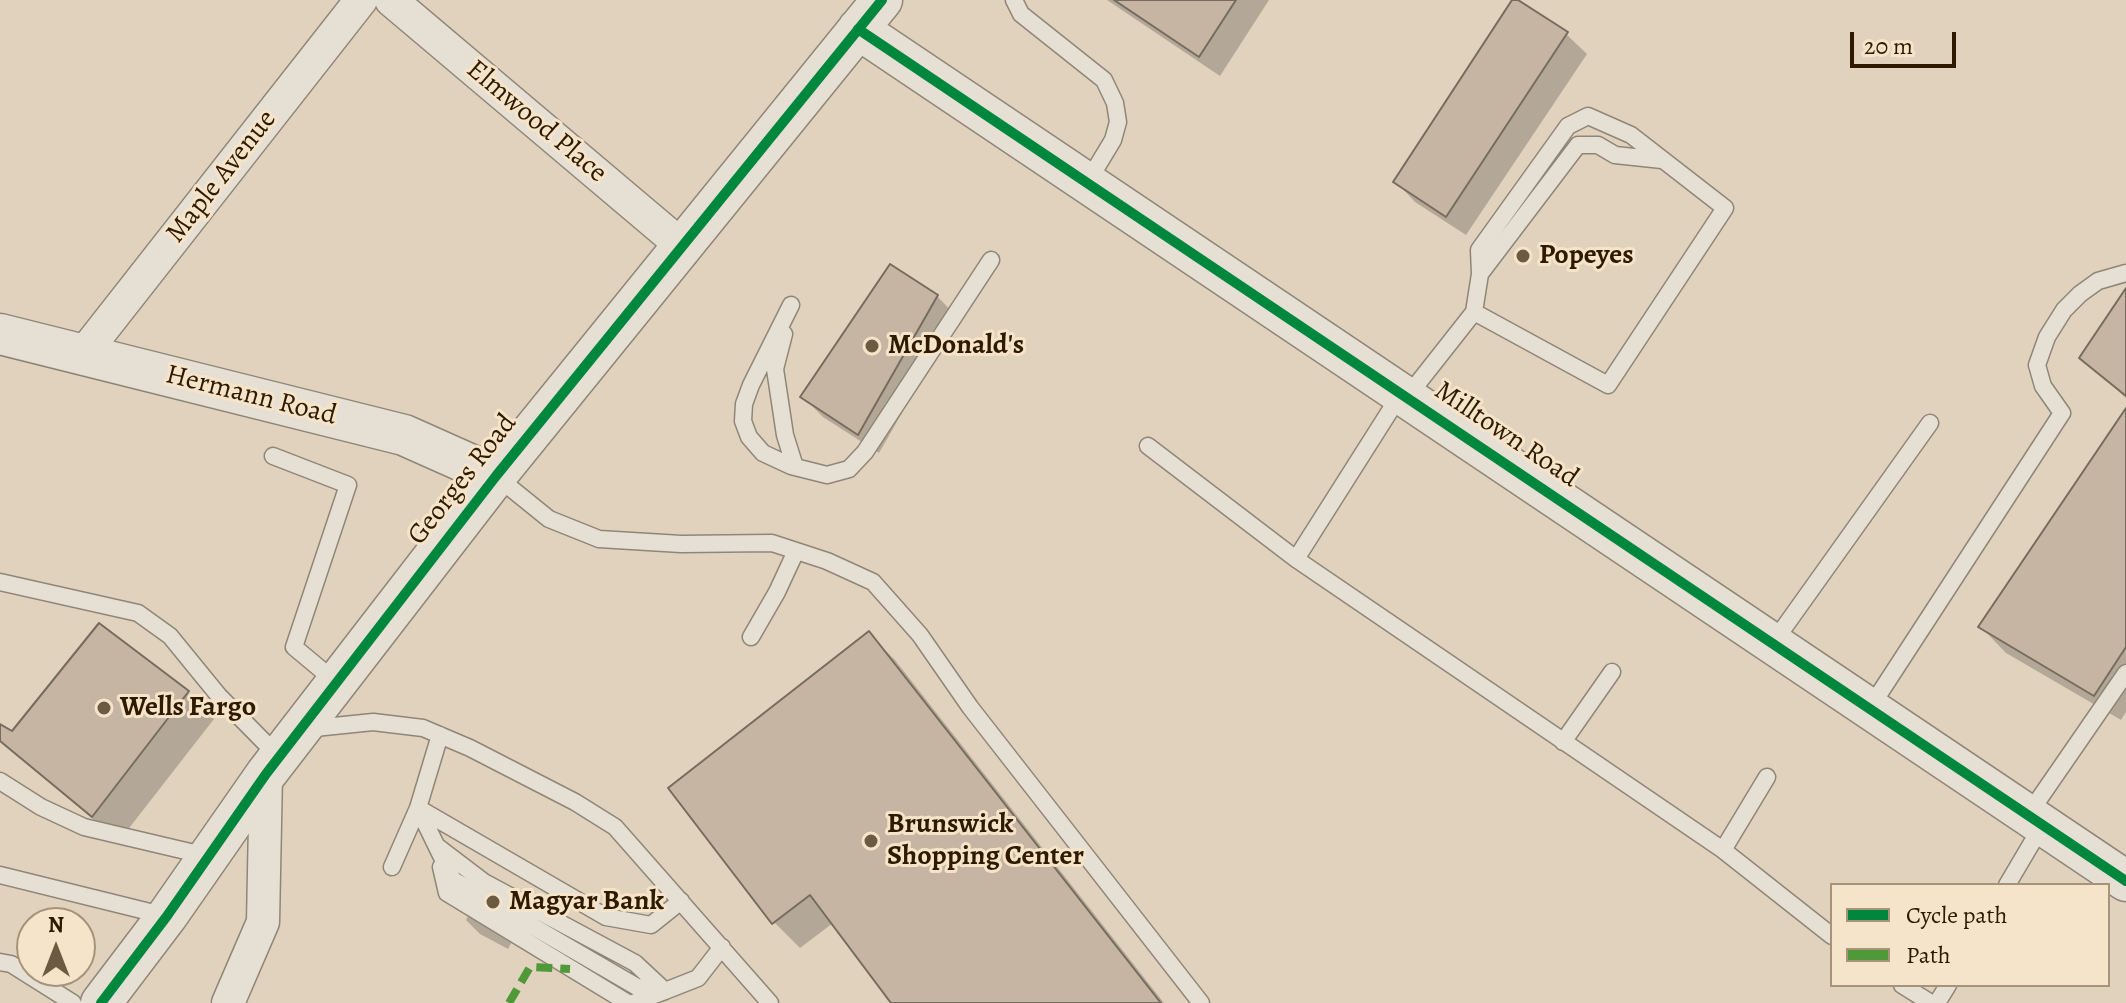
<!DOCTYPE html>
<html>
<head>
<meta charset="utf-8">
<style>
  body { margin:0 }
  #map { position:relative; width:2126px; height:1003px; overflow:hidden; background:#e0d2bd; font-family:Alegreya,serif }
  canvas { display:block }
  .legend { position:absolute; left:1830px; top:883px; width:280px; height:104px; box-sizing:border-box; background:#f5e4ca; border:2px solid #a69379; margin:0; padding:10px 14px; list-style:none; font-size:24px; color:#2f1a00 }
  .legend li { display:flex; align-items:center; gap:16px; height:40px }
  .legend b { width:40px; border:2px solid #a69379 }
  .north { position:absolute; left:16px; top:907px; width:80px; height:80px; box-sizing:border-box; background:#f5e4ca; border:2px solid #a69379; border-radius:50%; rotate:0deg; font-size:22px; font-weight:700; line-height:32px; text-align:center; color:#2f1a00 }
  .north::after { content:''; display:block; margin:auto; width:28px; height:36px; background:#6d5a42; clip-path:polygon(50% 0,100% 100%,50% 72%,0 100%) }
  .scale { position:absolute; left:1850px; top:32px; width:106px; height:36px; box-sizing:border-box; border:4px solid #2f1a00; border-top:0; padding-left:10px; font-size:24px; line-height:28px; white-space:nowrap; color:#2f1a00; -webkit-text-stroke:6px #f5e4ca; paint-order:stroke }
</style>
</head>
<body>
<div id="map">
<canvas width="2126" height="1003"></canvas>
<ul class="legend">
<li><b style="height:10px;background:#00873e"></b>Cycle path</li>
<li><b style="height:10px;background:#509939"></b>Path</li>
</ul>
<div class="north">N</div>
<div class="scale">20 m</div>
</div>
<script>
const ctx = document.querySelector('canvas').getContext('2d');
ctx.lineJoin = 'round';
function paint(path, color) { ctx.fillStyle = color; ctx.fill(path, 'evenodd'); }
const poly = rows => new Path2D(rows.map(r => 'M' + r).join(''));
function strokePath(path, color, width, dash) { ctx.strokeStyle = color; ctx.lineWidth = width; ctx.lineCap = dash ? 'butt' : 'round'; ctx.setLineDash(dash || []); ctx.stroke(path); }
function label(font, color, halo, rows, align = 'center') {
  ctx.font = font + ' Alegreya,serif'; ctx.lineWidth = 6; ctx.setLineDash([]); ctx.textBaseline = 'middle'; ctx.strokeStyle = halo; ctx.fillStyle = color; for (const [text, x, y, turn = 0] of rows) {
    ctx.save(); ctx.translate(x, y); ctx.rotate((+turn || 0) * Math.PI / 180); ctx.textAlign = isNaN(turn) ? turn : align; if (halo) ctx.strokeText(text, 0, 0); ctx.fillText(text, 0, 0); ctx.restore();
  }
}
paint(poly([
  [1107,0,1269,0,1220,76],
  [1566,34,1587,54,1466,235,1415,202,1395,181],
  [2126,292,2126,398,2082,358],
  [937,296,957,317,879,453,823,417,803,397],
  [2126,411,2126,712,2121,720,2006,653,1981,627],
  [99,625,188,693,214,719,119,841,0,741,0,726,13,734],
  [869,634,895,660,1164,1003,894,1003,833,923,800,948,774,922],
  [487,881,529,909,508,949,480,934,466,920]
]), '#0003');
const building = poly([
  [1114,0,1236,0,1199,57,1114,0],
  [1512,0,1518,0,1568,32,1446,217,1393,182,1512,0],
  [890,264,938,295,858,435,800,397,890,264],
  [2126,288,2126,396,2079,358,2126,288],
  [2126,408,2126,647,2094,696,1978,627,2126,408],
  [99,623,189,691,92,817,0,741,0,724,12,731,99,623],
  [869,631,1161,1003,891,1003,810,895,772,924,668,788,869,631]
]);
paint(building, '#c7b5a3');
strokePath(building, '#766c5d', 2);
const service = poly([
  [1014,0,1021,14,1104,80,1115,103,1118,122,1113,140,1087,183],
  [1480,274,1578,145,1598,145,1615,155,1662,160],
  [791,305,751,385,744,404,743,421,749,437,763,453,791,466,827,475,849,469,865,452,991,260],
  [784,334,775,369,785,435,795,467],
  [1407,397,1474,312,1480,274,1479,250,1568,126,1588,116,1631,135,1725,208,1608,385,1474,312],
  [1148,446,1296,559,1723,850,1832,936],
  [273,456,348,485,294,647,336,682],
  [497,477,549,519,599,539,681,544,772,543,827,561,873,582,920,635,970,707,1201,1003],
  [1296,559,1400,395],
  [0,582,138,613,170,636,219,696,278,756],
  [751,637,777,592,796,551],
  [1773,643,1930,423],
  [1870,708,2062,413,2043,386,2037,365,2047,337,2064,310,2080,294,2098,281,2126,273],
  [305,729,373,722,423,728,470,748,575,802,615,827,770,1003],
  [440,735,418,808,606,917,651,925,681,901],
  [1563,742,1612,672],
  [0,781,41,807,84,827,207,856],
  [418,808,453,880,637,987,665,991,698,978,722,947],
  [2028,815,2126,673],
  [438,847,484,882,635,963,665,991,633,1003],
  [1723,850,1767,777],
  [392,867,418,808],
  [441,867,447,893,628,1003],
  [0,875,166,916],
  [2007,885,2043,824],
  [0,962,11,964,73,1003],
  [1902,985,1931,1003],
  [1937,1003,1948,985]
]);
const minor = poly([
  [391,0,681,245],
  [84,353,361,0],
  [228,1003,263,922,266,774]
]);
const tertiary = poly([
  [858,29,2126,881],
  [0,334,404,435,496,476],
  [101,1003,167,916,266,774,496,476,882,0]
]);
strokePath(service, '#908677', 19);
strokePath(minor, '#908677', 35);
strokePath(tertiary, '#908677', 43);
strokePath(service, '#e6dfd4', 16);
strokePath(minor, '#e6dfd4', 32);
strokePath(tertiary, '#e6dfd4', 40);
strokePath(poly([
  [509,1003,530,967,570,969]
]), '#509939', 8, [16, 8]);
strokePath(poly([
  [858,29,2126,881],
  [101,1003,167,916,266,774,496,476,882,0]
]), '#00873e', 10);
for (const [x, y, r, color] of [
  [1523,256,8,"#6d5a42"],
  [872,346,8,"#6d5a42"],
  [104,708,8,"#6d5a42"],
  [871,841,8,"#6d5a42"],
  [493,902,8,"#6d5a42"]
]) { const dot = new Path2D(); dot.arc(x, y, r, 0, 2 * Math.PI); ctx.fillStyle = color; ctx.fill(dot); strokePath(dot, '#f5e4ca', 3); }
label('28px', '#2f1a00', '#f5e4ca', [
  ["Elmwood Place",536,122,40],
  ["Maple Avenue",222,177,-52],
  ["Hermann Road",251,396,14],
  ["Milltown Road",1506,435,34],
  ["Georges Road",463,480,-52]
]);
label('bold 28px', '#2f1a00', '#f5e4ca', [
  ["Popeyes",1539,256],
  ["McDonald's",888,346],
  ["Wells Fargo",120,708],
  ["Brunswick",887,825],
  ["Shopping Center",887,857],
  ["Magyar Bank",509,902]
], 'left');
</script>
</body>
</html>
